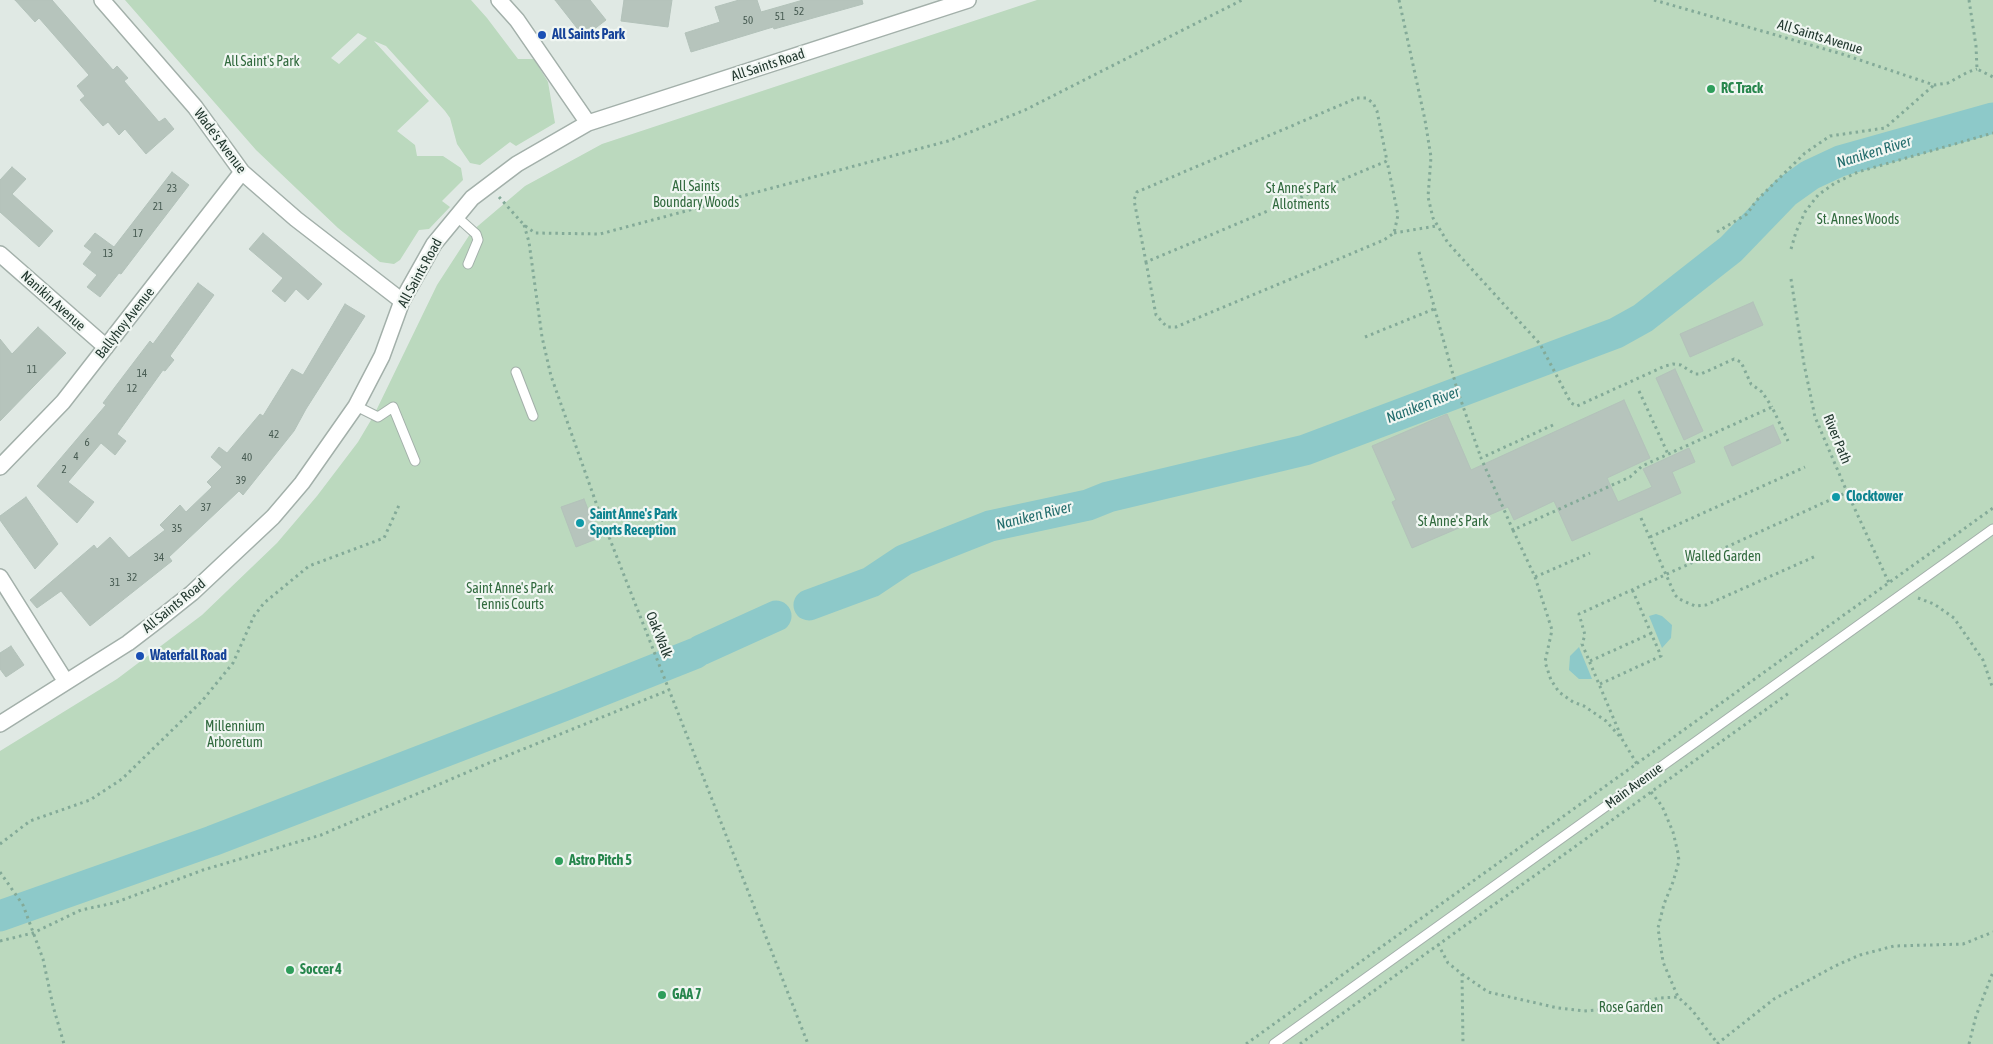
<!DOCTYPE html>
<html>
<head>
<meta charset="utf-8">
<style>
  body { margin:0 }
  canvas { display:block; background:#e0e9e4 }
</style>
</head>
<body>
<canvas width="1993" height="1044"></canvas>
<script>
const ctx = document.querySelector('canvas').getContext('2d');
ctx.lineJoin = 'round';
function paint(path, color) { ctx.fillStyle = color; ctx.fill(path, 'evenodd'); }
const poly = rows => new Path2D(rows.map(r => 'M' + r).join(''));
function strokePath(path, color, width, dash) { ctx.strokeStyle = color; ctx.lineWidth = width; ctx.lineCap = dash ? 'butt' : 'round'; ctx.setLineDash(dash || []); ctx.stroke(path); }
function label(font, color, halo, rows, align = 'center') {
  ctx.font = font + ' "Asap Condensed",sans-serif'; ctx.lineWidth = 4.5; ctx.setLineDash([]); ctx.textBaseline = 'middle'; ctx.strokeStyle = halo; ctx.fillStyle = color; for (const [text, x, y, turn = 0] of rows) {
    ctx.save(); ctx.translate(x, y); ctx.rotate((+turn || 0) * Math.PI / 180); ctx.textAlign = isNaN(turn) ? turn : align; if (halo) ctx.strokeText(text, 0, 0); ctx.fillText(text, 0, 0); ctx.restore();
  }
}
paint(poly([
  [125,0,471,0,487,18,518,59,534,59,548,82,555,123,516,146,510,142,480,165,470,163,457,144,450,118,445,111,386,46,374,41,429,101,397,131,415,145,417,156,443,156,461,168,463,180,442,201,450,207,429,229,419,230,400,260,394,264,380,262,338,228,256,150],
  [358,33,367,38,339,64,331,58],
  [1037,0,1993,0,1993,1044,0,1044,0,751,117,679,202,615,277,543,317,496,358,442,374,415,437,285,472,231,525,186,602,144]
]), '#bbd9be');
paint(poly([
  [1656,614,1662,616,1672,625,1671,638,1662,648,1649,616],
  [1579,647,1592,679,1579,679,1569,670,1570,656]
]), '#8dc9c9');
strokePath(poly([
  [809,605,871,582,904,560,990,526,1088,505,1108,497,1305,450,1616,333,1643,318,1731,249,1786,192,1810,175,1840,161,1993,118],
  [701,650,776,616],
  [0,916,212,841,563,706,696,653]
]), '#8dc9c9', 31);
const building = poly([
  [15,0,52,0,113,70,117,66,128,78,124,81,159,122,165,118,174,129,146,154,125,129,119,135,108,122,103,126,80,100,85,96,77,86,89,75,39,18,35,22,15,0],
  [555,0,590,0,606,20,584,37,555,0],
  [624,0,672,0,668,27,621,21,624,0],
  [739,0,757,0,761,12,803,0,862,0,863,4,774,29,773,27,691,52,685,33,720,22,715,7,739,0],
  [12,167,26,179,12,194,53,231,39,247,0,212,0,180,12,167],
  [172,172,189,185,121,274,119,273,100,297,87,287,97,275,83,264,92,252,84,246,95,233,114,247,172,172],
  [263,233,322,284,308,300,296,289,285,302,272,291,283,278,249,249,263,233],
  [198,283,214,295,170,356,174,360,165,371,163,370,117,434,126,441,115,455,101,443,68,482,94,502,77,523,37,486,106,405,103,403,115,387,150,341,153,344,198,283],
  [1753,302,1763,325,1690,357,1680,334,1753,302],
  [345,304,365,316,306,409,294,431,243,495,239,491,169,557,172,561,90,626,61,591,37,608,30,600,94,545,97,549,110,537,129,558,165,530,160,525,180,505,186,512,212,487,207,482,222,467,211,457,219,447,227,453,260,414,263,416,292,369,303,375,345,304],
  [38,327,66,353,0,421,0,339,12,354,38,327],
  [1675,369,1703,431,1684,440,1656,378,1675,369],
  [1624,400,1650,458,1607,478,1618,502,1652,487,1643,469,1689,448,1695,462,1672,472,1681,493,1572,541,1554,501,1514,520,1508,507,1412,548,1392,502,1396,500,1372,446,1447,414,1471,470,1624,400],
  [1773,425,1781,443,1732,466,1724,447,1773,425],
  [26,497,58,544,35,569,0,520,0,516,26,497],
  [584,499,599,538,576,547,561,507,584,499],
  [11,646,24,665,6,677,0,669,0,653,11,646]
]);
paint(building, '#b6c4bc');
strokePath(building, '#b3c2ba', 1);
const service = poly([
  [456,216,476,234,478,240,468,264],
  [516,372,533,416],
  [356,406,378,417,393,407,415,461],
  [1274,1044,1993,529]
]);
const minor = poly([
  [102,0,195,107,242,172,296,219,402,301],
  [499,0,517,20,588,123],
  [0,254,106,347],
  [0,467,63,402,242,172],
  [0,577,66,682],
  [0,724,128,643,158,620,192,593,273,517,302,483,356,406,382,356,402,301,434,244,472,198,517,164,588,123,968,0]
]);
strokePath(service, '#a3b0aa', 11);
strokePath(minor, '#a3b0aa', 18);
strokePath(poly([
  [1399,0,1425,120,1431,157,1428,197,1433,218,1448,243,1540,344,1571,403,1577,406,1665,366,1673,364,1681,365,1695,374,1701,374,1734,359,1741,362,1751,384,1762,392,1772,407],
  [1654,0,1842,54,1934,85,1948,83,1968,72,1977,69],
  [1969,0,1976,46,1977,69,1993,77],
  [1357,98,1366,98,1373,103,1377,111,1387,161,1146,262,1134,200,1137,192,1357,98],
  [499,197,524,225,535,233,600,234,948,141,1025,110,1242,0],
  [524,225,529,242,542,337,551,376,600,514,808,1044],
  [1717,232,1747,214,1756,201,1805,153,1830,136,1885,128,1934,85],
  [1394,233,1436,226],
  [1791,249,1796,232,1805,212,1818,195,1835,183,1858,172,1993,133],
  [1419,252,1457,389,1481,458],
  [1146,262,1156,315,1167,327,1176,327,1384,240,1394,233,1398,215,1387,161],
  [1791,279,1804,364,1815,417,1847,492,1889,583],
  [1365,337,1434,309],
  [1639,391,1668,454],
  [1553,425,1481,458,1513,530,1630,477,1642,466,1772,407,1788,441],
  [1841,495,1847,492],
  [1641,518,1675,595,1679,599,1695,606,1706,605,1816,556],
  [1513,530,1535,577,1590,553],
  [1650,537,1805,467],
  [1535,577,1552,630,1545,662,1551,680,1559,692,1573,702,1584,706,1606,721,1622,739,1637,764],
  [1918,598,1934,604,1954,618,1983,660,1993,689],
  [1590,661,1652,633],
  [1600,684,1661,656,1632,589],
  [1621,736,1582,644,1585,635,1579,614,1832,499],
  [1651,792,1662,806,1673,832,1678,853,1679,861,1673,882,1664,904,1658,928,1663,962,1678,997],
  [0,844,30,821,90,800,122,779,202,701,233,663,254,616,264,603,309,566,384,538,400,503],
  [0,872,23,905,43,959,53,1006,64,1044],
  [0,941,33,933,81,910,114,903,203,870,321,835,484,765,669,690],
  [1438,944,1448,963,1462,974,1463,1044],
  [1462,974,1488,992,1558,1008,1584,1011,1609,1009,1660,998,1678,997,1692,1010,1718,1044],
  [1246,1044,1993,508],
  [1300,1044,1789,693],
  [1717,1044,1774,999,1835,966,1860,955,1894,946,1963,944,1993,932],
  [1969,1044,1976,1016,1993,972]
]), '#83aa98', 3, [2.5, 4]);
strokePath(service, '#fff', 9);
strokePath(minor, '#fff', 15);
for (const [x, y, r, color] of [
  [542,35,5,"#1a4fb4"],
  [1711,89,5,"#2e9e5b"],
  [1836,497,5,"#0f9aa8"],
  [580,523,5,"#0f9aa8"],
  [140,656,5,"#1a4fb4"],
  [559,861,5,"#2e9e5b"],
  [290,970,5,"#2e9e5b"],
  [662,995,5,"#2e9e5b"]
]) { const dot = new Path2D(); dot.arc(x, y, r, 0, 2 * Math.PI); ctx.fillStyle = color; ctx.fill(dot); strokePath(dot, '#f0f6f2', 2); }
label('11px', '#475b52', null, [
  ["52",799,12],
  ["51",780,17],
  ["50",748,21],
  ["23",172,189],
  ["21",158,207],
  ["17",138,234],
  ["13",108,254],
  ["11",32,370],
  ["14",142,374],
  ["12",132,389],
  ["42",274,435],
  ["6",87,443],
  ["4",76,457],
  ["40",247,458],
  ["2",64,470],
  ["39",241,481],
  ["37",206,508],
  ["35",177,529],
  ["34",159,558],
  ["32",132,578],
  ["31",115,583]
]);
label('bold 14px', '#164399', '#f0f6f2', [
  ["All Saints Park",552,35],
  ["Waterfall Road",150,656]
], 'left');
label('14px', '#22382f', '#f0f6f2', [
  ["All Saints Avenue",1820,37,17],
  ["All Saints Road",768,65,-18],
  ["Wade's Avenue",220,141,53],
  ["All Saints Road",420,273,-61],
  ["Nanikin Avenue",53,301,42],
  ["Ballyhoy Avenue",125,323,-52],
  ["River Path",1837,439,68],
  ["All Saints Road",174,606,-39],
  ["Oak Walk",659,635,68],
  ["Main Avenue",1634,786,-36]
]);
label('14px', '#316a3e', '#f0f6f2', [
  ["All Saint's Park",262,62],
  ["All Saints",696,187],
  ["Boundary Woods",696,203],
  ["St Anne's Park",1301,189],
  ["Allotments",1301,205],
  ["St. Annes Woods",1858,220],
  ["St Anne's Park",1453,522],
  ["Walled Garden",1723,557],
  ["Saint Anne's Park",510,589],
  ["Tennis Courts",510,605],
  ["Millennium",235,727],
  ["Arboretum",235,743],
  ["Rose Garden",1631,1008]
]);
label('bold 14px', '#27864d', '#f0f6f2', [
  ["RC Track",1721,89],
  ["Astro Pitch 5",569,861],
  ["Soccer 4",300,970],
  ["GAA 7",672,995]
], 'left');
label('bold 14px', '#0d838f', '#f0f6f2', [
  ["Clocktower",1846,497],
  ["Saint Anne's Park",590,515],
  ["Sports Reception",590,531]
], 'left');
label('italic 15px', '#236d6d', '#f0f6f2', [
  ["Naniken River",1874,152,-17],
  ["Naniken River",1423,405,-21],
  ["Naniken River",1034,516,-14]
]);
</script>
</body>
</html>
